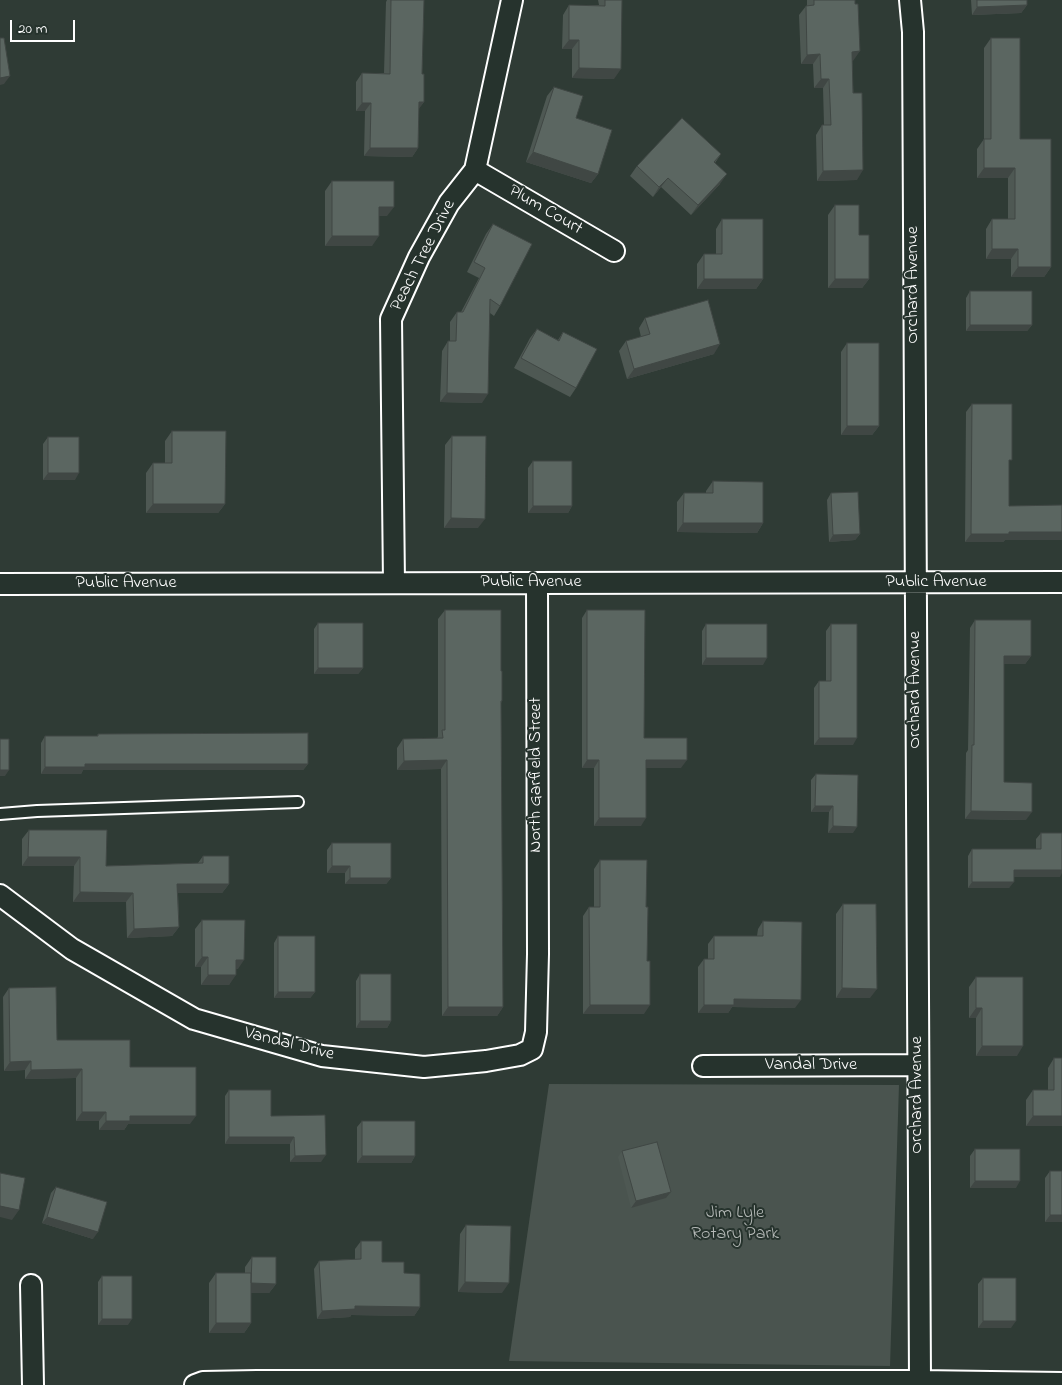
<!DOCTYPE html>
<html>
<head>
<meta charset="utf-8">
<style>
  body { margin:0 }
  #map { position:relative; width:1062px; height:1385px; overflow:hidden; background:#2f3b35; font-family:"Indie Flower",sans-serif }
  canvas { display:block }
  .scale { position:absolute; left:10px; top:20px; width:65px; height:22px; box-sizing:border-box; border:2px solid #fff; border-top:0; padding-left:6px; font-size:15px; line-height:18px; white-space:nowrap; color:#fff; -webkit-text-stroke:4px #26332d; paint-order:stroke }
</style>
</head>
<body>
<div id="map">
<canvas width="1062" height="1385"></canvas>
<div class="scale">20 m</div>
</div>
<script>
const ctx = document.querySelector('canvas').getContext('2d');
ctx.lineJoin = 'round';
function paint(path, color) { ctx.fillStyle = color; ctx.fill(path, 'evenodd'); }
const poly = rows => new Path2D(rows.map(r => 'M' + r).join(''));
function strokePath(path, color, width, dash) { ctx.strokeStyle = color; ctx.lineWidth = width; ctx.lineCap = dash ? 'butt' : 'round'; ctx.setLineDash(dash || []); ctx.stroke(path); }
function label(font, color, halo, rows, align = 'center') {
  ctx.font = font + ' "Indie Flower",sans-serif'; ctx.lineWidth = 4; ctx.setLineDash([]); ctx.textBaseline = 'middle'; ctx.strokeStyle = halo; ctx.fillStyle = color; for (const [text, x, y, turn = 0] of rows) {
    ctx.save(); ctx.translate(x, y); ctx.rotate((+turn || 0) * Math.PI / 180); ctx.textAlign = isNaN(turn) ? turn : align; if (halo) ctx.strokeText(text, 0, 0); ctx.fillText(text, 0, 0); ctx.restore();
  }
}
paint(poly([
  [549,1084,899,1085,890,1366,509,1361]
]), '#4a544f');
const lane = poly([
  [0,814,37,811,298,802]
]);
const street = poly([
  [910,0,913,32,920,1381],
  [475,170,614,251],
  [394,583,391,319,419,257,449,203,475,170,512,0],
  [0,584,1062,582],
  [0,895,72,949,194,1019,322,1056,424,1067,486,1061,520,1055,532,1049,536,1032,538,954,537,583],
  [703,1066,918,1065],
  [31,1285,33,1385],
  [195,1385,203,1382,257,1381,920,1381,1062,1383]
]);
strokePath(lane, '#fff', 14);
strokePath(street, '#fff', 24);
strokePath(lane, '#26332d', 10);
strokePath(street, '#26332d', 20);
paint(poly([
  [387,0,424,0,422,74,424,102,419,108,418,148,412,157,364,156,365,111,356,111,356,82,362,73,384,73,386,2],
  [598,0,622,0,614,79,572,78,572,49,562,49,563,15,569,5,599,5],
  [807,0,855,0,853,61,852,61,857,180,817,181,816,135,822,125,824,125,823,88,814,88,813,64,801,64,799,15,806,6,807,6],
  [971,0,1027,0,1027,5,1021,13,972,15],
  [991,38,1020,139,1051,267,1044,277,1011,277,1011,259,986,259,986,229,992,219,1008,219,1008,178,977,178,977,149,984,139,984,48],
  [554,87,576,118,598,174,591,183,526,162,547,96],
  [721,154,715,163,720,184,691,215,661,187,653,197,630,176,637,166],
  [332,181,387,216,379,216,372,246,325,246,325,191],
  [835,205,859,235,869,279,862,288,828,288,828,215],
  [722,219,763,279,756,289,697,289,697,264,704,254,716,254,716,229],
  [493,224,500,306,494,316,490,313,482,403,440,402,442,351,448,341,450,341,450,322,457,312,461,312,479,278,467,272,486,234],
  [970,291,1032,325,1027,331,966,331,966,298],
  [645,318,714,354,627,379,619,351,626,341,641,337,639,328],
  [537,329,558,340,563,332,576,388,570,397,514,368,530,338],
  [847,343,879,426,872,435,841,435,841,352],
  [972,404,1009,464,1005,540,1003,542,965,542,966,412],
  [172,431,225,504,218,513,146,513,146,473,153,463,165,463,165,441],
  [452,436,478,528,444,528,445,445],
  [48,437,75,480,43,480,43,444],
  [533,461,572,506,568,513,528,513,528,468],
  [713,481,763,523,757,533,677,532,677,502,684,493,706,493,706,491],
  [831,493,860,534,855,540,829,542,827,500],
  [445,610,501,671,502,701,501,703,503,1007,497,1016,442,1016,441,769,397,770,397,748,403,739,437,739,438,736,438,619],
  [587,610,644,738,681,768,646,768,641,826,594,826,594,768,582,768,582,618],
  [975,620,1031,656,1025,664,1004,664,1004,782,1026,820,965,819,966,753,968,750,970,628],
  [318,623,363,668,358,674,314,674,314,629],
  [706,624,763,665,702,665,702,631],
  [831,624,853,745,814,745,814,688,819,681,826,681,826,631],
  [98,734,308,764,303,770,83,770,81,774,41,774,41,743,45,736,97,736],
  [816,774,853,833,828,833,829,812,811,812,811,780],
  [29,830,106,866,198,863,203,856,229,884,222,893,178,893,179,927,172,936,127,938,126,902,73,902,74,866,22,866,22,839],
  [1041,833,1060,877,1014,877,1009,888,968,888,968,856,972,849,1036,849,1036,839],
  [332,843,391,878,386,884,345,884,345,873,327,873,327,850],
  [600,860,644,1014,583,1014,583,916,589,907,594,907,594,869],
  [843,904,870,998,836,998,836,914],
  [202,920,238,969,236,969,229,985,201,985,201,967,195,967,195,929],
  [763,921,795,1008,732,1007,728,1013,698,1013,698,967,704,959,708,959,708,944,714,936,757,936,758,929],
  [278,936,315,992,310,998,274,998,274,943],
  [360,974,391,1021,387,1028,356,1028,356,981],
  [976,977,1017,1056,976,1056,976,1018,969,1018,969,987],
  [9,988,57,1040,130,1067,190,1124,128,1124,124,1130,99,1130,99,1121,76,1121,76,1078,25,1079,25,1070,4,1071,3,997],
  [1054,1058,1062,1126,1026,1126,1026,1100,1033,1090,1048,1090,1048,1068],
  [229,1090,271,1116,321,1162,290,1162,290,1144,225,1144,225,1096],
  [362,1121,415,1156,411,1163,357,1163,357,1127],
  [975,1149,1016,1188,970,1188,970,1156],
  [622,1151,671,1192,666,1198,631,1208,618,1157],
  [1050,1171,1062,1222,1045,1222,1045,1178],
  [56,1187,93,1239,42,1223,51,1193],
  [466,1225,502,1293,458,1292,460,1234],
  [361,1241,382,1262,404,1273,420,1307,414,1316,351,1315,350,1317,317,1319,314,1269,319,1261,355,1259,355,1249],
  [252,1257,276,1284,269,1293,251,1293,251,1323,244,1333,209,1333,209,1283,216,1273,245,1273,245,1267],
  [102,1276,128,1325,98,1325,98,1282],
  [983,1278,1011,1328,978,1328,978,1284]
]), '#4e5853');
paint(poly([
  [1027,5,1021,13,972,15,977,7],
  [569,40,579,40,572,49,562,49],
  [860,51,853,61,845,61,852,52],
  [820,54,813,64,801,64,807,55],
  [579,68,621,69,614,79,572,78],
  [10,76,4,84,0,85,0,78],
  [821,79,829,79,823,88,814,88],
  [419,102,424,102,418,110],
  [362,103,371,103,365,111,356,111],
  [370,148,418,148,412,157,364,156],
  [533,152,598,174,591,183,526,162],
  [984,168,1015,168,1008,178,977,178],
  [863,170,857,180,817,181,823,171],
  [727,174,720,184,691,215,698,205],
  [668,178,661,187,653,197,659,187],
  [379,207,394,207,387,216,372,216],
  [332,236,379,236,372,246,325,246],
  [992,249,1018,249,1011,259,986,259],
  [1018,267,1051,267,1044,277,1011,277],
  [704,279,763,279,756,289,697,289],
  [835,279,869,279,862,288,828,288],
  [970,325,1032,325,1027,331,966,331],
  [720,344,714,354,627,379,634,369],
  [447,393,488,394,482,403,440,402],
  [847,426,879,426,872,435,841,435],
  [48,473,79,473,75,480,43,480],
  [153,504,225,504,218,513,146,513],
  [533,506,572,506,568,513,528,513],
  [451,518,485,519,478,528,444,528],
  [683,523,763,523,757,533,677,532],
  [1009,532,1062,532,1062,540,1005,540,1003,542,965,542,971,534],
  [860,534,855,540,829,542,833,535],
  [1004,656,1031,656,1025,664,998,664],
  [706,658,767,658,763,665,702,665],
  [318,668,363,668,358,674,314,674],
  [819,738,857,738,853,745,814,745],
  [447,760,441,769,397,770,404,761],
  [587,760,599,760,594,768,582,768],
  [646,760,687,760,681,768,641,768],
  [85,764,308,764,303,770,83,770,81,774,41,774,45,767],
  [0,770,9,770,5,776,0,776],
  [815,806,833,806,829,812,811,812],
  [971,811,1032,812,1026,820,965,819],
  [599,818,646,818,641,826,594,826],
  [833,826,857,827,853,833,828,833],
  [28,857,80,857,74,866,22,866],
  [332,866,350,866,345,873,327,873],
  [1014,870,1062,870,1062,873,1060,877,1009,877],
  [350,878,391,878,386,884,345,884],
  [972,882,1014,882,1009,888,968,888],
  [177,884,229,884,222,893,171,893],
  [80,892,133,893,126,902,73,902],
  [179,927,172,936,127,938,134,929],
  [202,957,208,957,201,967,195,967],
  [236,960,244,960,238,969,229,969],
  [208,975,236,975,229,985,201,985],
  [842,988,877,989,870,998,836,998],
  [278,992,315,992,310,998,274,998],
  [734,999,801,1000,795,1008,732,1007,728,1013,698,1013,704,1005],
  [590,1005,650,1005,644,1014,583,1014],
  [448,1007,503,1007,497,1016,442,1016],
  [976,1008,982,1008,976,1018,969,1018],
  [360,1021,391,1021,387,1028,356,1028],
  [982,1046,1023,1046,1017,1056,976,1056],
  [31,1061,25,1070,4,1071,10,1062],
  [82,1069,76,1078,25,1079,31,1070],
  [82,1112,106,1112,99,1121,76,1121],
  [130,1116,196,1116,190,1124,128,1124,124,1130,99,1130,106,1121],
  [1033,1116,1062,1116,1062,1126,1026,1126],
  [229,1137,294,1137,290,1144,225,1144],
  [326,1155,321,1162,290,1162,295,1156],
  [362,1156,415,1156,411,1163,357,1163],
  [975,1181,1020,1181,1016,1188,970,1188],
  [671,1192,666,1198,631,1208,636,1201],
  [0,1206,19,1210,12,1220,0,1217],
  [1050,1215,1062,1215,1062,1222,1045,1222],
  [47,1217,98,1232,93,1239,42,1223],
  [465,1282,509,1283,502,1293,458,1292],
  [251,1283,276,1284,269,1293,245,1293],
  [355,1306,420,1307,414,1316,351,1315,350,1317,317,1319,322,1311],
  [102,1319,132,1319,128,1325,98,1325],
  [983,1321,1016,1321,1011,1328,978,1328],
  [216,1323,251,1323,244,1333,209,1333]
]), '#404744');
const building = poly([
  [391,0,424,0,422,74,424,74,424,102,419,102,418,148,370,148,371,103,362,103,362,73,390,74,391,0],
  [605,0,622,0,621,69,579,68,579,40,569,40,569,5,605,6,605,0],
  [814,0,855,0,855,4,858,4,860,51,852,52,853,93,862,93,863,170,823,171,822,125,831,125,829,79,821,79,820,54,807,55,806,6,814,5,814,0],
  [977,0,1027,0,1027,5,977,7,977,0],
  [0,38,4,38,10,76,0,78,0,38],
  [991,38,1020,38,1020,139,1051,139,1051,267,1018,267,1018,249,992,249,992,219,1015,219,1015,168,984,168,984,139,991,139,991,38],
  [554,87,583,96,576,118,612,130,598,174,533,152,554,87],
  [682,118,721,154,714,162,727,174,698,205,668,178,659,187,637,166,682,118],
  [332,181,394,181,394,207,379,207,379,236,332,236,332,181],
  [835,205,859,205,859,235,869,235,869,279,835,279,835,205],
  [722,219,763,219,763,279,704,279,704,254,722,254,722,219],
  [493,224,532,244,500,306,490,299,488,394,447,393,448,341,456,341,457,312,463,312,485,268,474,262,493,224],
  [970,291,1032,291,1032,325,970,325,970,291],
  [708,300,720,344,634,369,626,341,650,334,645,318,708,300],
  [537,329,559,341,563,332,597,349,576,388,521,358,537,329],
  [847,343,879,343,879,426,847,426,847,343],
  [972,404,1012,404,1012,460,1009,460,1009,506,1062,505,1062,532,1009,532,1009,534,971,534,972,404],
  [172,431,226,431,225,504,153,504,153,463,172,463,172,431],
  [452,436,486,436,485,519,451,518,452,436],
  [48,437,79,437,79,473,48,473,48,437],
  [533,461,572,461,572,506,533,506,533,461],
  [713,481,763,482,763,523,683,523,684,493,713,493,713,481],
  [858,492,860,534,833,535,831,493,858,492],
  [445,610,501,610,501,671,502,671,502,701,501,701,503,1007,448,1007,447,760,404,761,403,739,443,738,442,730,445,730,445,610],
  [587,610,645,610,644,738,687,738,687,760,646,760,646,818,599,818,599,760,587,760,587,610],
  [975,620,1031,620,1031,656,1004,656,1004,782,1032,783,1032,812,971,811,972,745,974,745,975,620],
  [318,623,363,623,363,668,318,668,318,623],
  [706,624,767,624,767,658,706,658,706,624],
  [831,624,857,624,857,738,819,738,819,681,831,681,831,624],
  [308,733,308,764,85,764,85,767,45,767,45,736,98,736,98,734,308,733],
  [0,739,9,739,9,770,0,770,0,739],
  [816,774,858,775,857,827,833,826,833,806,815,806,816,774],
  [29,830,107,830,106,866,203,863,203,856,229,856,229,884,177,884,179,927,134,929,133,893,80,892,80,857,28,857,29,830],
  [1041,833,1062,833,1062,870,1014,870,1014,882,972,882,972,849,1041,849,1041,833],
  [332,843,391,843,391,878,350,878,350,866,332,866,332,843],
  [600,860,647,860,646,907,648,907,647,961,650,961,650,1005,590,1005,589,907,600,907,600,860],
  [843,904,876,904,877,989,842,988,843,904],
  [202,920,245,920,244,960,236,960,236,975,208,975,208,957,202,957,202,920],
  [763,921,802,922,801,1000,734,999,734,1005,704,1005,704,959,714,959,714,936,763,936,763,921],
  [278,936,315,936,315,992,278,992,278,936],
  [360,974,391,974,391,1021,360,1021,360,974],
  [976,977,1023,977,1023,1046,982,1046,982,1008,976,1008,976,977],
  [56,987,57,1040,130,1040,130,1067,196,1067,196,1116,130,1116,130,1121,106,1121,106,1112,82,1112,82,1069,31,1070,31,1061,10,1062,9,988,56,987],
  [1054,1058,1062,1058,1062,1116,1033,1116,1033,1090,1054,1090,1054,1058],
  [229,1090,271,1090,271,1116,325,1115,326,1155,295,1156,294,1137,229,1137,229,1090],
  [362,1121,415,1121,415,1156,362,1156,362,1121],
  [657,1142,671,1192,636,1201,622,1151,657,1142],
  [975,1149,1020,1149,1020,1181,975,1181,975,1149],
  [1050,1171,1062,1171,1062,1215,1050,1215,1050,1171],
  [0,1173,25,1178,19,1210,0,1206,0,1173],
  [56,1187,107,1202,98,1232,47,1217,56,1187],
  [466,1225,511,1226,509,1283,465,1282,466,1225],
  [361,1241,382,1241,382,1262,404,1262,404,1273,420,1274,420,1307,355,1306,355,1309,322,1311,319,1261,361,1259,361,1241],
  [252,1257,276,1257,276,1284,251,1283,252,1257],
  [216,1273,251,1273,251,1323,216,1323,216,1273],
  [102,1276,132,1276,132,1319,102,1319,102,1276],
  [983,1278,1016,1278,1016,1321,983,1321,983,1278]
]);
paint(building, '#5b6661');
strokePath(building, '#404744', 1);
label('18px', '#fff', '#26332d', [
  ["Plum Court",545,211,30],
  ["Peach Tree Drive",424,256,-63],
  ["Orchard Avenue",914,285,-90],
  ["Public Avenue",531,583],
  ["Public Avenue",936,583],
  ["Public Avenue",126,584],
  ["Orchard Avenue",916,690,-90],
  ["North Garfield Street",537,775,-90],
  ["Vandal Drive",289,1045,14],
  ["Vandal Drive",811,1066],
  ["Orchard Avenue",918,1095,-90]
]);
label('18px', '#b7bbb9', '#26332d', [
  ["Jim Lyle",735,1214],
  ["Rotary Park",735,1235]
]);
</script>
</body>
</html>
